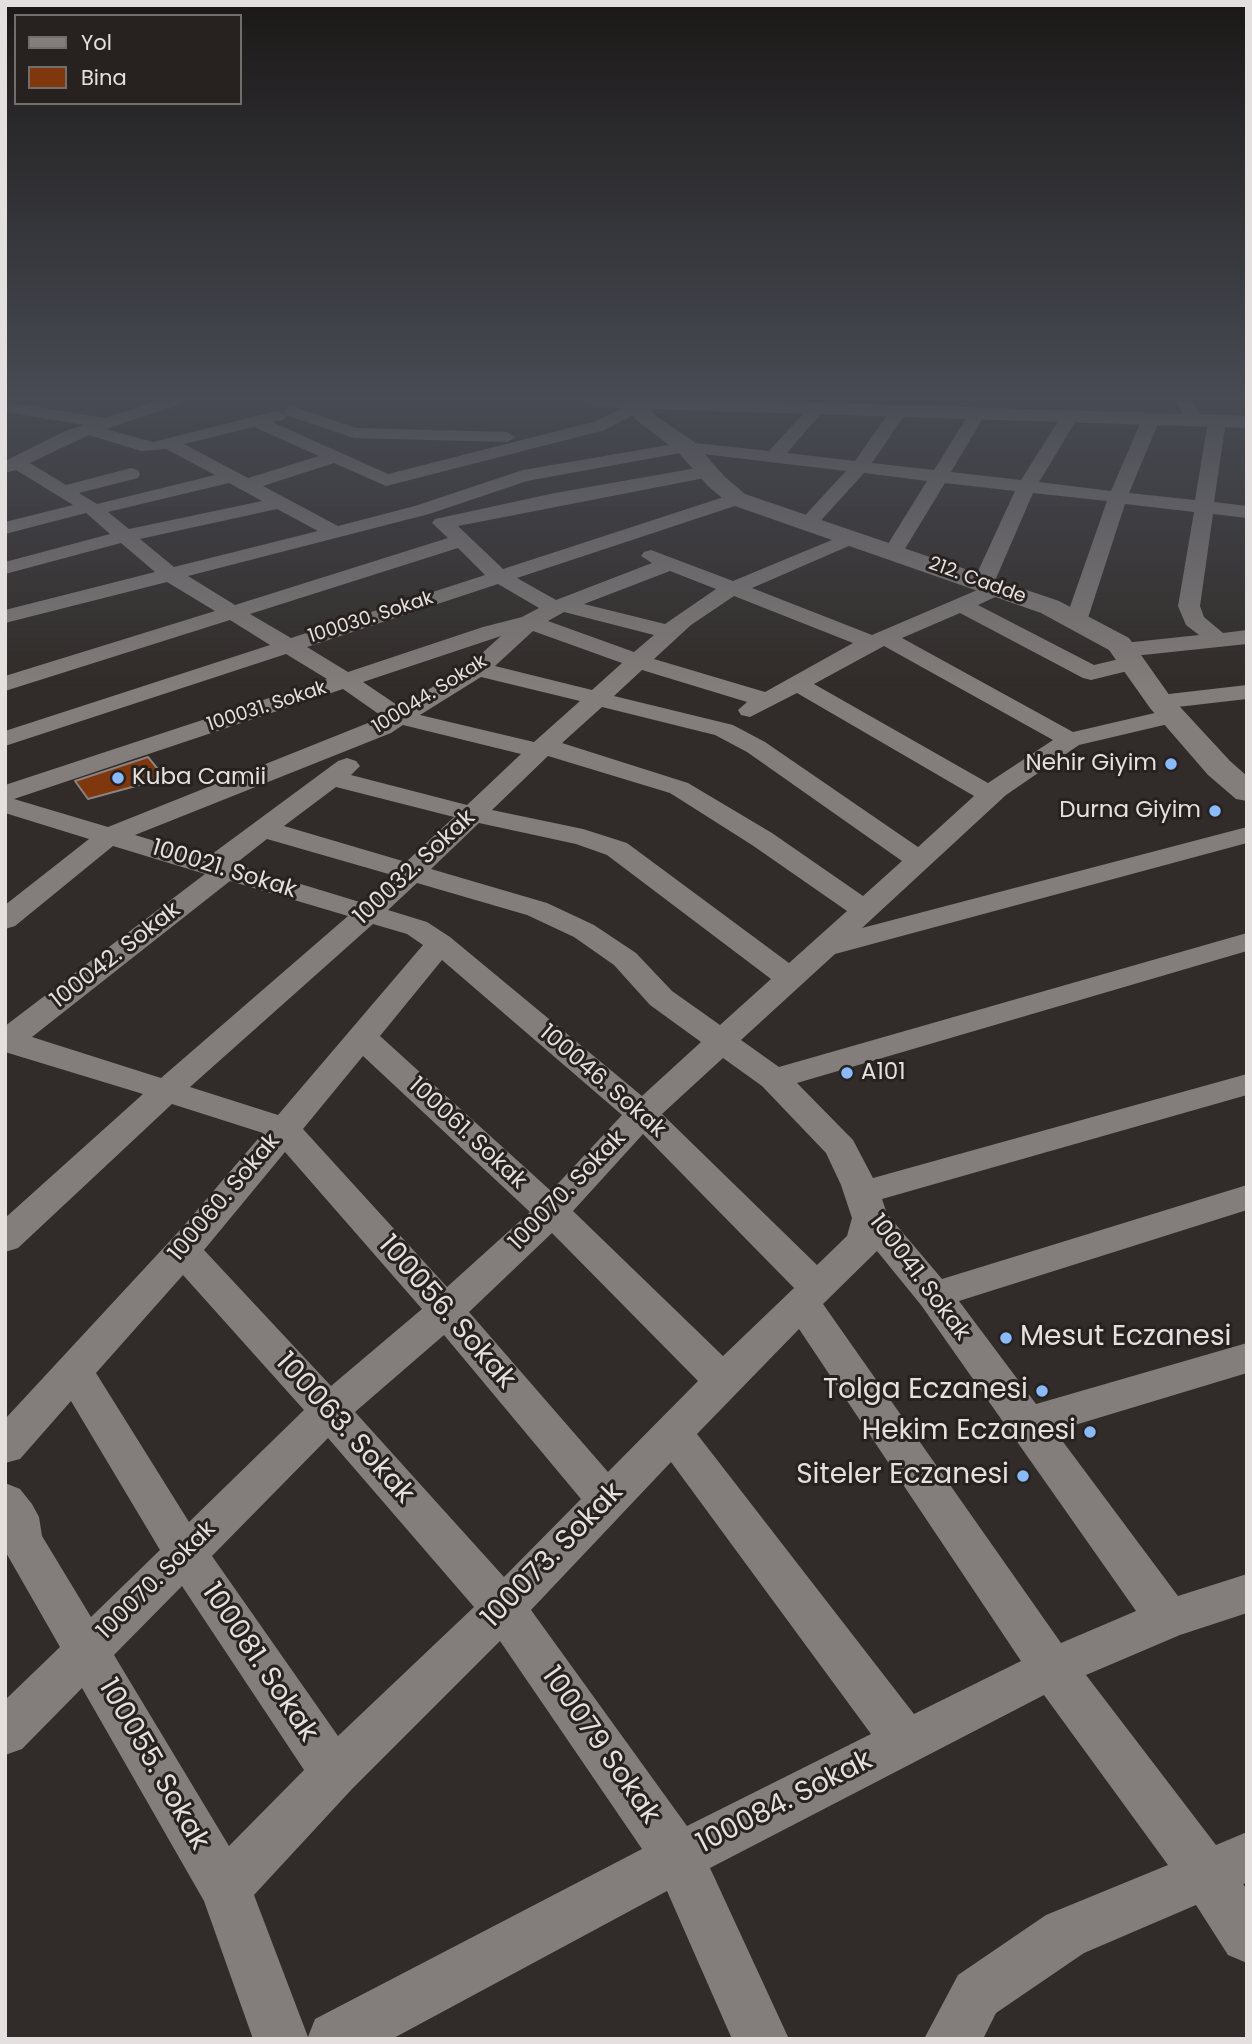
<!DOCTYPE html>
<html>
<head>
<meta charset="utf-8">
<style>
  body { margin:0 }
  #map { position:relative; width:1252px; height:2044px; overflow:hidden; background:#312c29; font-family:Poppins,sans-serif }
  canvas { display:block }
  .frame { position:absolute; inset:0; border:7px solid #e4e0df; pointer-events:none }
  .legend { position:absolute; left:14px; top:14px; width:228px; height:91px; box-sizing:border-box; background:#272220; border:2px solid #736e6c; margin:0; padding:9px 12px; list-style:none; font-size:21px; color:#e4e0df }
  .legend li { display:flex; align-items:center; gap:14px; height:35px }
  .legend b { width:35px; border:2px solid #736e6c }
</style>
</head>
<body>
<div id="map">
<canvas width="1252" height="2044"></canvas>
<div class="frame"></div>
<ul class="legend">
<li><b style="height:9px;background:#837d7b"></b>Yol</li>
<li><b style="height:19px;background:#81370d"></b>Bina</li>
</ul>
</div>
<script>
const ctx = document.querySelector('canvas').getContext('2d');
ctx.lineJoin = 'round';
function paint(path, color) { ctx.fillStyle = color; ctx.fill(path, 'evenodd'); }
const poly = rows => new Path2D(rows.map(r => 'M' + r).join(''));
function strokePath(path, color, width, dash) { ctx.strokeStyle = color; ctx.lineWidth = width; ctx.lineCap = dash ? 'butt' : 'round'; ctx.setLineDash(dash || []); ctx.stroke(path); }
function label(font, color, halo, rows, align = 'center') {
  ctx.font = font + ' Poppins,sans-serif'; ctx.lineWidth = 6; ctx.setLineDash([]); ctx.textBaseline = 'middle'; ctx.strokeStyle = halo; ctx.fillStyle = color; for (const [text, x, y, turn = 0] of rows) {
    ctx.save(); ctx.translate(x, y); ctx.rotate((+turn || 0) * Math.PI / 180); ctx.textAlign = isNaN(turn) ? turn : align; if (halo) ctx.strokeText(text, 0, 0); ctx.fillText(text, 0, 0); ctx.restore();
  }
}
const building = poly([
  [148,757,165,778,88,799,75,781,148,757]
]);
paint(building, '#81370d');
strokePath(building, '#898380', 2);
paint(poly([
  [157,401,180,401,178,405,106,429,153,442,277,411,286,416,283,420,272,422,388,474,593,422,634,403,640,402,648,407,605,430,386,486,334,463,263,486,338,526,415,506,523,470,686,442,769,451,812,404,818,403,826,408,787,453,855,461,893,407,899,406,907,411,872,463,934,470,972,409,978,408,986,413,951,472,1021,480,1064,412,1076,412,1079,416,1039,482,1111,491,1142,419,1145,415,1157,415,1160,419,1129,493,1195,500,1208,421,1211,417,1223,417,1226,421,1214,502,1247,506,1247,518,1213,514,1200,606,1204,617,1223,633,1247,630,1247,644,1124,657,1116,655,1113,650,1116,645,1124,643,1199,635,1186,625,1178,606,1194,512,1125,504,1087,621,1084,626,1068,626,1065,621,1107,501,1033,493,994,583,1006,584,1010,588,1006,592,978,605,1094,665,1132,656,1140,658,1143,663,1140,668,1091,680,1083,678,960,613,902,638,1073,732,1172,709,1181,711,1184,716,1181,721,1079,745,1006,795,862,928,1247,827,1247,843,835,954,741,1040,779,1067,1247,933,1247,951,797,1083,853,1140,873,1178,1247,1074,1247,1095,882,1199,887,1214,942,1279,1247,1185,1247,1210,959,1301,1036,1404,1247,1343,1247,1373,1055,1431,1178,1596,1247,1574,1247,1613,1180,1635,1086,1675,1216,1845,1247,1832,1247,1883,1243,1884,1247,1889,1247,1963,1228,1955,1196,1905,1084,1953,996,2013,983,2039,924,2039,958,1975,1046,1915,1168,1865,1044,1695,710,1868,789,2039,732,2039,667,1891,392,2039,253,2039,204,1901,82,1688,22,1749,5,1755,5,1700,60,1647,5,1551,5,1483,20,1489,32,1504,39,1517,42,1536,91,1617,160,1550,71,1401,20,1459,5,1463,5,1419,181,1229,263,1133,172,1104,18,1248,5,1252,5,1218,143,1094,5,1052,5,1026,205,874,113,846,15,926,5,929,5,905,89,839,5,813,5,785,327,679,286,654,5,746,5,731,270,645,230,620,5,691,5,676,215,611,167,582,5,623,5,610,155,572,121,543,5,574,5,562,110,534,86,513,5,534,5,522,73,505,16,470,5,473,5,461,65,431,84,425,5,412,5,402,105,418,157,401],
  [254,427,319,456,248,478,184,444,254,427],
  [89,435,141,451,166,449,215,475,97,504,79,493,138,478,140,474,138,470,131,468,66,485,30,463,89,435],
  [686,452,846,471,798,523,808,529,815,527,864,473,927,481,883,552,886,556,893,558,900,556,903,552,945,483,1015,491,973,582,982,588,872,635,752,588,858,542,861,538,858,534,851,532,733,581,651,550,644,552,641,556,652,563,556,600,517,578,744,503,747,499,744,495,730,495,503,569,458,526,715,476,717,472,708,466,555,493,435,519,432,523,448,538,235,605,188,576,429,514,527,481,686,452],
  [229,483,262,501,129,529,108,512,229,483],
  [277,509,318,531,174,567,140,539,277,509],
  [458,548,485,575,291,638,250,614,458,548],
  [670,571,716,589,665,624,584,604,670,571],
  [498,584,539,608,522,617,483,627,348,672,307,647,498,584],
  [734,596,853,643,765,692,654,659,691,625,734,596],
  [564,612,654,635,634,652,548,621,564,612],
  [533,631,622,663,592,690,495,666,533,631],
  [501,636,470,664,400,707,363,682,501,636],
  [884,646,1053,740,988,783,814,684,884,646],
  [642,670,747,702,738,710,741,715,750,717,797,693,974,796,918,847,765,742,733,725,614,696,642,670],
  [481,677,580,701,534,742,420,715,481,677],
  [343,689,383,717,108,827,14,799,343,689],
  [602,707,715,735,747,752,902,861,863,896,772,833,688,783,562,743,602,707],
  [403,725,521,754,467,805,351,775,360,766,356,761,347,758,338,761,208,857,135,835,391,733,403,725],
  [548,756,670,793,752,845,847,911,789,963,627,843,583,829,492,810,548,756],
  [336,787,454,817,406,862,284,826,336,787],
  [479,823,576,844,607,855,771,979,720,1025,672,991,636,953,594,925,547,903,431,869,479,823],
  [267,839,392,875,363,903,235,864,267,839],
  [230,881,348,916,161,1078,32,1037,230,881],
  [417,883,527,915,574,937,614,965,650,1005,701,1042,642,1096,450,937,427,922,388,910,417,883],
  [373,924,407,934,423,945,278,1115,190,1087,373,924],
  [442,960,622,1115,551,1191,380,1036,442,960],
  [363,1056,530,1212,447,1287,303,1129,363,1056],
  [723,1058,762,1086,826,1153,841,1185,852,1218,847,1236,817,1265,662,1114,723,1058],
  [643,1134,794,1288,723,1356,573,1211,643,1134],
  [285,1152,422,1309,331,1386,204,1250,285,1152],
  [552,1233,698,1381,608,1472,469,1312,552,1233],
  [877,1251,921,1305,1136,1611,1061,1643,823,1304,877,1251],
  [183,1275,304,1410,189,1522,96,1373,183,1275],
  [799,1329,1021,1661,914,1714,697,1434,799,1329],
  [444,1335,581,1499,504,1577,355,1412,444,1335],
  [328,1438,474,1607,338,1736,212,1556,328,1438],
  [671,1462,871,1734,687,1826,531,1610,671,1462],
  [182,1586,304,1770,229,1846,114,1655,182,1586],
  [500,1641,642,1849,315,2019,308,2037,254,1895,352,1789,500,1641],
  [1176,401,1192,401,1201,415,1198,419,1186,419,1176,401],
  [291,406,356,428,507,432,516,437,507,442,354,438,285,415,283,411,291,406],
  [1247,685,1247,699,1160,709,1152,707,1148,702,1152,697,1160,695,1247,685]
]), '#837d7b');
paint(poly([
  [589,401,778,401,1247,416,1247,428,652,409,652,413,694,442,724,476,745,494,1059,601,1129,638,1170,696,1230,761,1247,776,1247,801,1236,799,1208,775,1150,708,1109,650,1041,613,729,504,708,486,678,452,635,419,631,408,599,407,592,405,589,401]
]), '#837d7b');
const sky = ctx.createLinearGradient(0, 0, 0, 687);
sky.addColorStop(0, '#1b1817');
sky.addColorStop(0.58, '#484b54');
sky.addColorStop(1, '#484b5400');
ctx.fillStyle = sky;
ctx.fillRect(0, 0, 1252, 687);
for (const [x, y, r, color] of [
  [1171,764,7,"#89bafc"],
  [118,778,7,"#89bafc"],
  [1215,811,7,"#89bafc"],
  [847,1073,7,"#89bafc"],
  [1006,1338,7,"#89bafc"],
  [1042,1391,7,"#89bafc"],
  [1090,1432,7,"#89bafc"],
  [1023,1476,7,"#89bafc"]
]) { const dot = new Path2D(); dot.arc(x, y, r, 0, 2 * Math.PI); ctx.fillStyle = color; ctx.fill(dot); strokePath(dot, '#272220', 2.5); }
label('19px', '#e4e0df', '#272220', [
  ["212. Cadde",977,581,20],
  ["100030. Sokak",371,618,-18],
  ["100044. Sokak",430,695,-32],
  ["100031. Sokak",267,707,-18]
]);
label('23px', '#e4e0df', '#272220', [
  ["Nehir Giyim",1157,764],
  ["Kuba Camii",132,778,"left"],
  ["Durna Giyim",1201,811],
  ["A101",861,1073,"left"]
], 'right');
label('23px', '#e4e0df', '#272220', [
  ["100032. Sokak",415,868,-43],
  ["100021. Sokak",224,870,17],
  ["100042. Sokak",116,956,-38],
  ["100046. Sokak",602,1082,41],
  ["100061. Sokak",467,1134,43],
  ["100070. Sokak",568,1191,-46],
  ["100060. Sokak",225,1198,-50],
  ["100041. Sokak",919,1278,53],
  ["100070. Sokak",157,1581,-45]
]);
label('28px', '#e4e0df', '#272220', [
  ["100056. Sokak",446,1313,49],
  ["100063. Sokak",344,1429,48],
  ["100073. Sokak",553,1556,-46],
  ["100081. Sokak",259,1663,56],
  ["100079 Sokak",600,1746,55],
  ["100055. Sokak",153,1765,60],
  ["100084. Sokak",785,1803,-27]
]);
label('28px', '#e4e0df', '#272220', [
  ["Mesut Eczanesi",1020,1338,"left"],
  ["Tolga Eczanesi",1028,1391],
  ["Hekim Eczanesi",1076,1432],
  ["Siteler Eczanesi",1009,1476]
], 'right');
</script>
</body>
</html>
